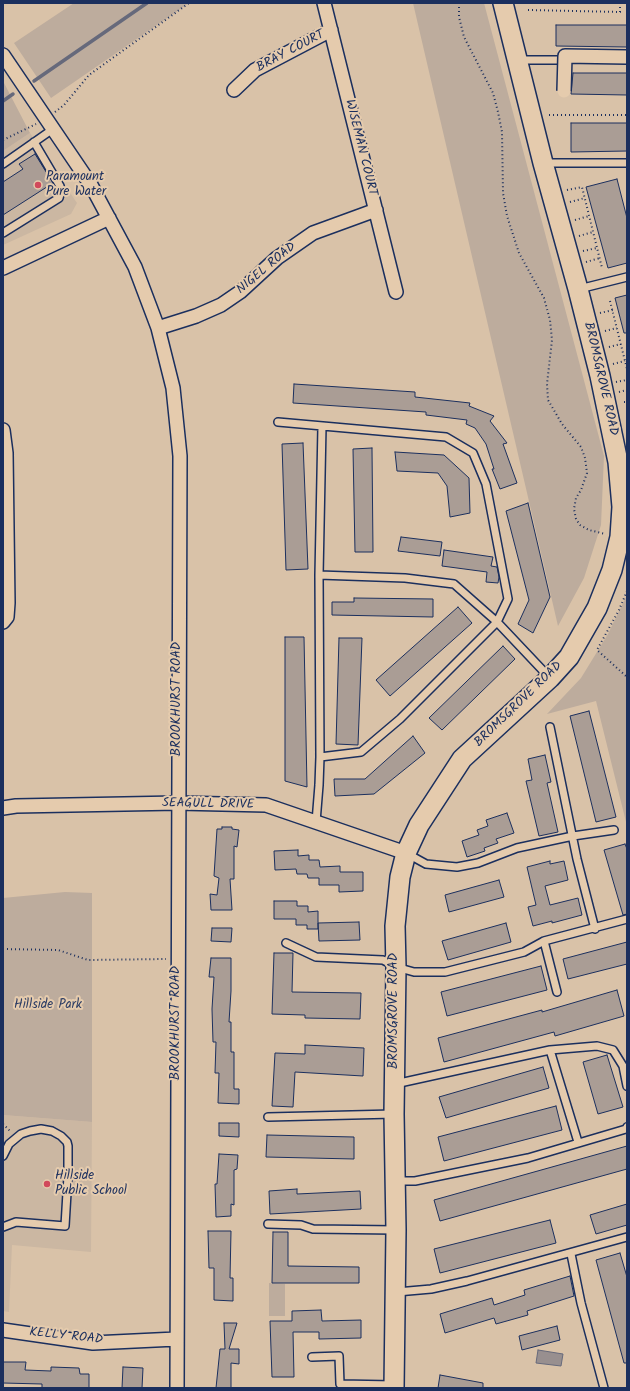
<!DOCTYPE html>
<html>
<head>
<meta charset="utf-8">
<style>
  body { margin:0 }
  #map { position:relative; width:630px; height:1391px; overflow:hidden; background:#d9c2a8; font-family:Kalam,sans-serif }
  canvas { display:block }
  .frame { position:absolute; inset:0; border:4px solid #1b2f5e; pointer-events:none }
</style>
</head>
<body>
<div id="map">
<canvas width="630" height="1391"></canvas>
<div class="frame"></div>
</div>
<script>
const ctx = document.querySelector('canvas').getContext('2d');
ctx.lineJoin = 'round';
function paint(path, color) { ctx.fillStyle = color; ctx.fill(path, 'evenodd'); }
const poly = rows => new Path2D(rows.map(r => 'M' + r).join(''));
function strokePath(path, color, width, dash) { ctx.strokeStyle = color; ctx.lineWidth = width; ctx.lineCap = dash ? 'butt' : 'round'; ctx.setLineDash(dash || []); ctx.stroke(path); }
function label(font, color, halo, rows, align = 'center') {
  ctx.font = font + ' Kalam,sans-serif'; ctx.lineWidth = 4; ctx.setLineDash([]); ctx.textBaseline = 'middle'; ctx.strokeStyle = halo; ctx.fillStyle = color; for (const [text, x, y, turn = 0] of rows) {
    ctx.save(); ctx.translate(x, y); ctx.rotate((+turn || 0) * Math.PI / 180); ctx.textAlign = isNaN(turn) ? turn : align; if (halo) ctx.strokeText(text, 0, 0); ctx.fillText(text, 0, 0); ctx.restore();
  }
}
paint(poly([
  [30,133,77,203,71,214,3,245,3,151],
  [3,1115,92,1122,91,1252,12,1245,9,1312,3,1311]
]), '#cbb7a2');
paint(poly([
  [74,3,189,3,51,98,14,43],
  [413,3,484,3,604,456,601,525,584,578,558,626],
  [3,81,30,133,3,151],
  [627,595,627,826,596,701,547,714,581,678,608,634],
  [65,892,92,893,92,1122,3,1115,3,898],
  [269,1283,285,1284,285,1316,269,1316]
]), '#bdac9d');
const water = poly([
  [538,1350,563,1354,561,1366,536,1363,538,1350]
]);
paint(water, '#988f8f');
strokePath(water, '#66697b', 1);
strokePath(poly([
  [34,81,147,3],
  [3,101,13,94]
]), '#66697b', 3.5);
const building = poly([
  [556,25,627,25,627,47,556,46,556,25],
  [573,73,627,73,627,95,571,94,573,73],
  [571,123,627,123,627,151,571,152,571,123],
  [35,154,53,183,3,215,3,182,23,169,19,164,35,154],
  [617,179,627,218,627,263,608,268,586,187,617,179],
  [627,295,627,333,624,333,615,298,627,295],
  [294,384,415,392,415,397,470,403,469,406,494,416,490,421,507,443,503,444,517,483,500,489,492,469,494,469,486,444,475,428,466,424,467,420,426,415,426,412,293,403,294,384],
  [303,443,308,569,286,570,282,444,303,443],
  [372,448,373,552,355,552,353,449,372,448],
  [395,452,444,455,469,478,470,513,450,517,447,486,438,473,397,471,395,452],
  [528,503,550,597,533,633,518,624,529,600,506,511,528,503],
  [401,537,442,542,440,556,398,551,401,537],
  [444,550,493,557,491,566,497,567,499,577,498,583,486,582,487,572,442,566,444,550],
  [354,598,433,599,433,617,332,615,332,602,354,602,354,598],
  [458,607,472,623,390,696,376,680,458,607],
  [285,637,304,637,307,787,285,781,285,637],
  [339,638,362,638,358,745,336,744,339,638],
  [503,646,515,659,442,730,429,718,503,646],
  [589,711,616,817,596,822,570,716,589,711],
  [413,736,425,753,374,794,335,796,334,779,365,779,413,736],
  [545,755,551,782,547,783,558,832,539,836,526,781,532,780,528,759,545,755],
  [507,813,514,833,496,839,498,843,484,848,485,851,467,857,462,841,479,835,477,830,488,826,486,820,507,813],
  [222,827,232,827,232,829,239,830,237,847,234,846,234,879,230,879,232,910,211,910,210,894,217,895,219,878,214,876,217,829,222,829,222,827],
  [625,844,627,849,627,914,623,915,604,850,625,844],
  [298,850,298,856,309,855,309,860,319,860,320,867,340,866,340,872,363,872,363,891,339,892,339,885,319,885,319,878,308,878,307,874,297,874,296,869,275,870,274,851,298,850],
  [550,861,550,864,564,861,568,880,545,886,550,905,578,898,582,915,552,923,552,921,533,926,528,907,536,905,527,867,550,861],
  [499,880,504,897,449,912,445,895,499,880],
  [274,901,297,901,297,906,308,906,308,912,318,911,318,929,307,929,307,925,296,925,296,919,274,919,274,901],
  [359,922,360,940,319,941,318,923,359,922],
  [506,923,511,942,448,960,442,941,506,923],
  [212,928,232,928,231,942,211,941,212,928],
  [627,942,627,964,568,979,563,959,627,942],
  [274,953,293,953,292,992,361,993,360,1019,305,1018,305,1015,272,1014,274,953],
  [211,958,231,958,231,991,229,1022,231,1022,231,1052,234,1052,234,1089,239,1089,239,1104,218,1103,219,1073,215,1073,216,1042,213,1042,212,1009,214,977,209,977,211,958],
  [541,966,547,990,447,1016,441,992,541,966],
  [617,990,624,1016,555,1036,554,1032,444,1062,438,1038,542,1010,542,1012,617,990],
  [305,1045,364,1048,363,1076,295,1072,293,1107,272,1106,275,1053,305,1054,305,1045],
  [607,1055,623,1107,598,1114,583,1062,607,1055],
  [543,1067,549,1088,446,1118,439,1097,543,1067],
  [556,1106,562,1130,444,1161,438,1137,556,1106],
  [219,1123,239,1123,239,1137,219,1136,219,1123],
  [267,1135,354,1137,354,1159,266,1157,267,1135],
  [627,1146,627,1169,440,1221,434,1200,627,1146],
  [219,1154,238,1155,237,1169,234,1170,234,1205,231,1204,231,1216,216,1217,215,1184,217,1184,219,1154],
  [297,1189,297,1194,360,1191,361,1209,270,1214,269,1191,297,1189],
  [627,1204,627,1225,596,1234,590,1215,627,1204],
  [550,1220,556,1243,440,1273,434,1249,550,1220],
  [208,1231,231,1231,230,1278,233,1278,233,1301,214,1300,214,1268,209,1268,208,1231],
  [273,1232,288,1232,288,1266,359,1267,359,1283,272,1283,273,1232],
  [620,1253,627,1277,627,1363,624,1363,596,1260,620,1253],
  [570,1276,574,1296,527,1311,528,1315,496,1324,494,1318,445,1333,440,1314,492,1298,494,1305,525,1295,524,1290,570,1276],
  [321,1310,322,1321,361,1320,361,1338,319,1339,319,1332,293,1332,294,1377,272,1377,270,1321,292,1321,292,1311,321,1310],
  [224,1323,237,1323,229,1349,239,1349,239,1364,231,1363,231,1388,216,1388,220,1349,225,1349,224,1323],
  [557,1326,560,1340,522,1350,519,1336,557,1326],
  [3,1362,26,1362,25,1370,51,1371,51,1367,79,1368,80,1374,89,1374,89,1388,42,1388,42,1384,3,1383,3,1362],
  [123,1367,143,1368,142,1388,122,1388,123,1367],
  [440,1375,483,1383,483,1388,438,1388,440,1375]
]);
paint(building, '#aa9d95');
strokePath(building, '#1b2f5e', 1);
const lane = poly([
  [518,60,562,60],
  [543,163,627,163],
  [3,164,53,129],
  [3,233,59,198,61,191,60,186,34,142],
  [579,289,627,277],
  [278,422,446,437,473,453,486,484,508,599,497,622,400,719,361,752,320,757],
  [319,575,322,426],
  [550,727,577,859,595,929],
  [316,822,319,785,320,757,319,575,405,578,454,584,497,622,549,677],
  [406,853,426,864,457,867,478,863,517,848,573,836,614,830],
  [544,941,557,992],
  [286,943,316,957,383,960,396,967,414,972,445,972,524,952,544,941,627,919],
  [550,1050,578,1142],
  [395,1084,550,1050,597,1046,613,1050,623,1066,627,1086],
  [268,1117,394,1114],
  [3,1156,9,1144,21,1134,30,1131,41,1129,52,1131,61,1136,67,1142,68,1146,68,1176,65,1226,16,1222,3,1227],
  [397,1181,415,1181,528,1158,626,1129,627,1127],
  [268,1224,301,1225,313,1229,396,1230],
  [571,1254,581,1303,604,1388],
  [397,1292,431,1289,467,1281,627,1237],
  [312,1357,339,1356,340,1384,394,1385]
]);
const street = poly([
  [324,3,396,292],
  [3,55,91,185,135,267,158,328,173,388,180,456,177,1388],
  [234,90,255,70,331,30],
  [3,268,109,218],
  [158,328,196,316,221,305,240,292,277,258,313,233,376,210],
  [3,430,6,453,8,603,7,617,3,622],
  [3,808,16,806,178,803,266,805,406,853],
  [3,1330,93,1343,176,1339]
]);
const secondary = poly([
  [394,1388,396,1230,394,1114,396,967,395,926,400,877,406,853,419,825,462,759,550,678,569,657,597,608,612,570,620,537,622,507,618,462,600,376,578,289,543,163,503,3]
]);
strokePath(lane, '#1b2f5e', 10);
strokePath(street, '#1b2f5e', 16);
strokePath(secondary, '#1b2f5e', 22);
strokePath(poly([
  [459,3,459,17,464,37,493,93,498,112,502,132,503,193,507,216,519,253,544,298,550,320,552,340,547,384,548,400,562,424,581,447,585,458,587,473,581,490,576,498,574,509,576,519,580,525,589,530,605,534],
  [528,10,620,12,620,3],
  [55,112,64,105,89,75,189,3],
  [549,115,627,115],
  [3,140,36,124],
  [567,190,582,187,602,268],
  [570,202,585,198],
  [575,220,589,216],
  [579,236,593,232],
  [583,251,597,248],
  [586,262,600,258],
  [610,301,627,369],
  [600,313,613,310],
  [605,331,617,328],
  [609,347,621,344],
  [613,364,625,361],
  [616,382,627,380],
  [619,392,627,390],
  [624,402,627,402],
  [627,591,619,610,597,650,627,677],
  [3,949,58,950,88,960,166,959],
  [3,1124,10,1131]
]), '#1b2f5e', 2, [1, 3]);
strokePath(lane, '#e5cbad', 7);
strokePath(street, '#e5cbad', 13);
strokePath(secondary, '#e5cbad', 19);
const streetBridge = poly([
  [564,91,565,56,627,57]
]);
strokePath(streetBridge, '#1b2f5e', 16, []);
strokePath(streetBridge, '#e5cbad', 13);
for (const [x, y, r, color] of [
  [38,185,4,"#d1495b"],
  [47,1184,4,"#d1495b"]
]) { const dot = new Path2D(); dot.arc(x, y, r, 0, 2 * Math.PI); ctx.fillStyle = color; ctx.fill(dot); strokePath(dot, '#e5cbad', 1.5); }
label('13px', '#1b2f5e', '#e5cbad', [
  ["BRAY COURT",291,52,-28],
  ["WISEMAN COURT",360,148,76],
  ["NIGEL ROAD",267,269,-40],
  ["BROMSGROVE ROAD",600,379,77],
  ["BROOKHURST ROAD",178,699,-90],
  ["BROMSGROVE ROAD",519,705,-44],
  ["SEAGULL DRIVE",208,805,1],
  ["BROMSGROVE ROAD",395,1011,-90],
  ["BROOKHURST ROAD",177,1023,-90],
  ["KELLY ROAD",66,1337,6]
]);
label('13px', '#1b2f5e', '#e5cbad', [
  ["Paramount",46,178],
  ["Pure Water",46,193],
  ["Hillside",55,1177],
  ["Public School",55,1192]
], 'left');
label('13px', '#2b3c64', '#e5cbad', [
  ["Hillside Park",48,1006]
]);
</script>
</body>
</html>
